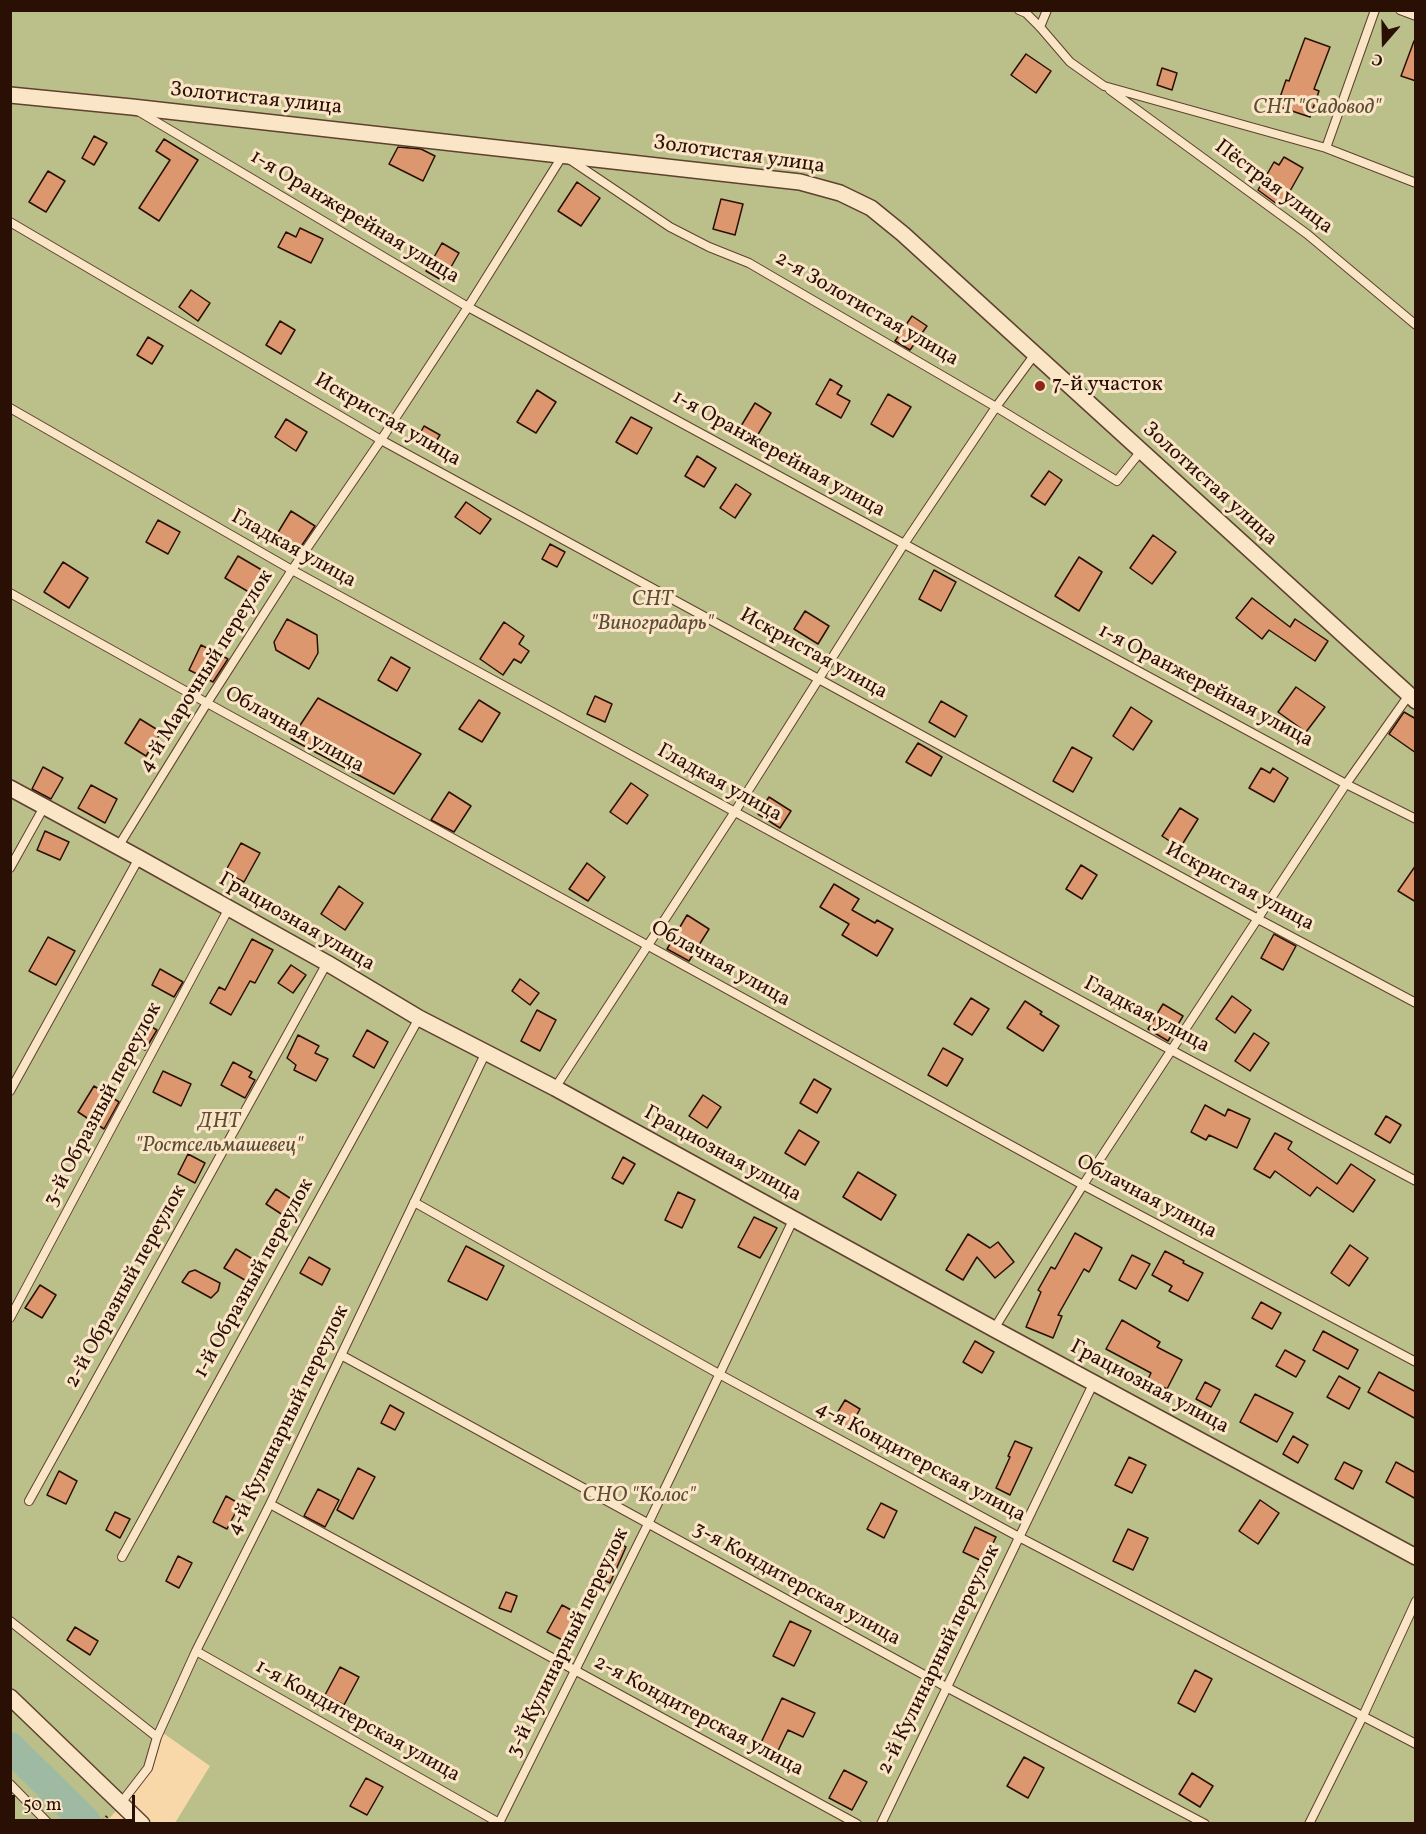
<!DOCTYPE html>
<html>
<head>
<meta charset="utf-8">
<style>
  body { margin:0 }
  #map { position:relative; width:1426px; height:1834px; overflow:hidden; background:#f8d7a9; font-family:Vollkorn,serif }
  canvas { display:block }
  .frame { position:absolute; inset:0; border:12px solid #2a0f05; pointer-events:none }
  .north { position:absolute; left:1354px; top:12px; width:60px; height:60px; -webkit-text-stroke:4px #fae5c7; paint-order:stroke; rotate:200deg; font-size:16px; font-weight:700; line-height:24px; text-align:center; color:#2a0f05 }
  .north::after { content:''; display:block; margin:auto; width:21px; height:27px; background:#2a0f05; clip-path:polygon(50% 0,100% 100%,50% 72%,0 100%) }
  .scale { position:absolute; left:12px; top:1795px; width:123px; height:27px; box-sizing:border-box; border:3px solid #2a0f05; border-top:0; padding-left:8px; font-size:18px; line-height:21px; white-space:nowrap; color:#2a0f05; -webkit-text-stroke:4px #fae5c7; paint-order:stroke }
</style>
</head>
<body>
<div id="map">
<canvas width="1426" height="1834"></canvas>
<div class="frame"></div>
<div class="north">С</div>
<div class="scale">50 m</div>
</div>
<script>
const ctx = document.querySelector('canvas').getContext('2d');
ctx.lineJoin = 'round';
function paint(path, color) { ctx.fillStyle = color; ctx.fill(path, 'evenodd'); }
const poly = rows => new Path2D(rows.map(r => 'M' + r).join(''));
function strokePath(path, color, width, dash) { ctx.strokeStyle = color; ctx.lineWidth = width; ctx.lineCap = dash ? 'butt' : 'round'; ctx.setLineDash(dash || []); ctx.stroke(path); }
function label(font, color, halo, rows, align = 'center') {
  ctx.font = font + ' Vollkorn,serif'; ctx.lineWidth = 6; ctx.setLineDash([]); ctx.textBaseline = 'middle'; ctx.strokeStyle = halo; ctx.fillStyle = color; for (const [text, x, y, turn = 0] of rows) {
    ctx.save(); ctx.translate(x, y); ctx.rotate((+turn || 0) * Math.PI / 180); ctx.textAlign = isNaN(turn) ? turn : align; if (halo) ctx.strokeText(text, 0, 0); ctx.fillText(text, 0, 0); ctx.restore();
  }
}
paint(poly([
  [11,11,1415,11,1415,1823,175,1823,210,1766,163,1733,135,1790,105,1823,11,1824]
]), '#bbbf8a');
strokePath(poly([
  [10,1747,86,1822]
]), '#9fbaa3', 30);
const building = poly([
  [1305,38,1330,47,1314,89,1319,91,1310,117,1277,106,1286,80,1289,81,1305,38],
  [1414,41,1416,41,1416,81,1401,76,1414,41],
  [1026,54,1051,71,1036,93,1011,75,1026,54],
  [1162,68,1177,73,1172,90,1157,85,1162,68],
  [94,136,107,143,94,165,82,158,94,136],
  [164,139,198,160,159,221,139,208,170,160,156,151,164,139],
  [398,147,421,149,435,156,423,181,389,164,398,147],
  [1284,157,1303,168,1281,207,1258,190,1274,162,1279,165,1284,157],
  [48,171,65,181,46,212,29,202,48,171],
  [577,182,600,198,581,226,558,211,577,182],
  [721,199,743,204,735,235,713,229,721,199],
  [300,228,323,239,311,263,278,247,286,232,296,237,300,228],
  [442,243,459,253,443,281,426,271,442,243],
  [191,290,210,303,198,321,179,307,191,290],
  [912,316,927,326,910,350,895,341,912,316],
  [280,321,295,330,281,354,266,345,280,321],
  [148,337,163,346,152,364,137,355,148,337],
  [830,379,842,386,837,394,850,401,841,418,816,404,830,379],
  [537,390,556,402,536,433,517,422,537,390],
  [888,394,911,407,893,437,871,424,888,394],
  [755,403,771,413,754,441,738,431,755,403],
  [631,417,652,428,637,454,616,442,631,417],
  [286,419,307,432,296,451,275,437,286,419],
  [424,426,440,435,430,451,415,443,424,426],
  [697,456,716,468,704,487,685,476,697,456],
  [1049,471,1062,480,1045,505,1031,496,1049,471],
  [736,484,751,494,735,518,720,508,736,484],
  [466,502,491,519,480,534,455,517,466,502],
  [291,511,315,526,300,548,277,534,291,511],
  [158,520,180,532,168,554,146,542,158,520],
  [1153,535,1176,552,1152,584,1130,568,1153,535],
  [550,544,565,552,557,567,542,559,550,544],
  [238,556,272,576,259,598,225,578,238,556],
  [1079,557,1102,572,1079,611,1055,596,1079,557],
  [63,562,88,578,69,608,44,592,63,562],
  [934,570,956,582,941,611,919,599,934,570],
  [1252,598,1290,627,1295,619,1328,641,1315,661,1269,630,1262,639,1236,618,1252,598],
  [805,611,829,626,818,644,794,629,805,611],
  [287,619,317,635,318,653,309,669,276,650,274,642,287,619],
  [504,622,524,636,519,644,529,651,521,663,514,659,503,675,480,659,504,622],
  [201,645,228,659,213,682,189,670,201,645],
  [391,657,410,668,397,691,378,680,391,657],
  [1296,687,1325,707,1306,732,1278,712,1296,687],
  [595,696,612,704,605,722,587,714,595,696],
  [318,698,421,754,394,794,291,739,318,698],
  [479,700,500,713,482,742,459,729,479,700],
  [941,701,967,716,955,737,929,722,941,701],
  [1131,707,1152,721,1133,750,1113,736,1131,707],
  [1404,712,1416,719,1416,753,1389,734,1404,712],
  [140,719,161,732,146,756,125,743,140,719],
  [918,743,942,757,931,776,906,762,918,743],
  [1072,747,1092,758,1073,792,1053,781,1072,747],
  [43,767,63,778,51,799,32,789,43,767],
  [1261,768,1270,773,1273,768,1288,778,1274,802,1249,788,1261,768],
  [631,783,648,795,627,824,610,812,631,783],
  [91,785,117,799,105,823,78,808,91,785],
  [449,792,471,806,454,832,431,820,449,792],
  [769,797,791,811,780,828,758,814,769,797],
  [1180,808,1198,819,1180,848,1162,836,1180,808],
  [45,831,69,842,60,860,37,850,45,831],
  [241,843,260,853,244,882,225,872,241,843],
  [587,863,605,877,588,901,569,889,587,863],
  [1081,865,1097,875,1082,899,1066,889,1081,865],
  [1416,865,1416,902,1398,891,1416,865],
  [834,884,859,899,852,910,875,923,877,920,893,929,877,956,842,935,849,924,820,907,834,884],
  [339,886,363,903,345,930,321,914,339,886],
  [687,915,709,929,689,961,667,949,687,915],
  [1274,934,1296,946,1283,970,1261,958,1274,934],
  [48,937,75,951,56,985,29,971,48,937],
  [252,939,273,950,255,983,250,981,231,1015,210,1003,219,987,225,990,252,939],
  [291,965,306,975,293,993,278,983,291,965],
  [160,969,183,982,174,997,152,985,160,969],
  [520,979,539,993,530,1005,512,991,520,979],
  [1232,996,1251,1010,1235,1033,1216,1019,1232,996],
  [971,998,989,1009,972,1035,954,1024,971,998],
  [1025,1001,1042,1012,1040,1014,1059,1026,1043,1051,1007,1028,1025,1001],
  [1163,1004,1183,1016,1168,1041,1148,1029,1163,1004],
  [537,1010,556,1020,540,1051,521,1041,537,1010],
  [143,1022,157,1030,145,1050,131,1042,143,1022],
  [367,1030,388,1042,374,1068,353,1056,367,1030],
  [1254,1033,1269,1043,1250,1071,1235,1061,1254,1033],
  [298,1035,319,1046,315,1053,328,1059,316,1081,294,1070,296,1065,287,1058,298,1035],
  [943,1048,963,1059,947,1086,928,1075,943,1048],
  [233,1062,252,1072,249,1077,255,1080,245,1098,221,1085,233,1062],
  [163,1071,191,1084,181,1106,153,1092,163,1071],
  [814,1079,831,1089,817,1113,800,1103,814,1079],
  [94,1086,119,1102,104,1129,78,1112,94,1086],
  [703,1095,721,1107,707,1128,689,1116,703,1095],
  [1205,1105,1225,1116,1228,1109,1250,1119,1237,1148,1209,1135,1206,1140,1191,1132,1205,1105],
  [1386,1116,1401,1125,1390,1143,1375,1134,1386,1116],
  [799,1130,819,1142,805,1165,785,1153,799,1130],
  [1275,1133,1292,1142,1288,1149,1337,1184,1351,1164,1375,1180,1353,1212,1317,1187,1310,1196,1275,1171,1270,1178,1254,1169,1275,1133],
  [188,1154,205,1163,195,1183,178,1174,188,1154],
  [623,1157,635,1164,623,1184,612,1178,623,1157],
  [858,1172,896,1195,881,1220,843,1197,858,1172],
  [276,1189,299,1204,289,1219,266,1204,276,1189],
  [678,1192,695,1200,682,1228,665,1220,678,1192],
  [754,1217,777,1228,760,1258,738,1247,754,1217],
  [1075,1233,1102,1248,1089,1272,1084,1269,1058,1315,1062,1316,1053,1338,1026,1327,1041,1292,1038,1290,1051,1267,1055,1269,1075,1233],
  [968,1234,990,1248,998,1242,1014,1262,995,1278,977,1257,963,1280,946,1270,968,1234],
  [1350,1245,1368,1258,1349,1286,1331,1273,1350,1245],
  [466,1246,504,1266,487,1300,448,1281,466,1246],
  [236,1249,261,1264,250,1283,224,1268,236,1249],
  [1165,1251,1184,1261,1183,1263,1203,1273,1188,1301,1169,1291,1172,1286,1152,1275,1165,1251],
  [1132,1255,1150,1264,1136,1289,1119,1280,1132,1255],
  [309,1257,330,1269,322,1285,300,1273,309,1257],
  [195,1270,220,1283,218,1291,211,1298,182,1282,189,1272,195,1270],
  [40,1285,56,1295,42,1318,25,1308,40,1285],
  [1261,1302,1281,1313,1272,1329,1252,1318,1261,1302],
  [1122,1320,1160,1342,1157,1347,1182,1360,1167,1389,1148,1379,1151,1373,1106,1349,1122,1320],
  [1323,1331,1358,1350,1348,1369,1313,1350,1323,1331],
  [975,1341,994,1352,982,1373,963,1362,975,1341],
  [1285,1350,1305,1361,1296,1377,1276,1366,1285,1350],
  [1379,1372,1416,1392,1416,1419,1368,1392,1379,1372],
  [1339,1376,1360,1388,1349,1409,1327,1397,1339,1376],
  [1205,1382,1220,1390,1211,1407,1196,1399,1205,1382],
  [1255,1394,1293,1413,1277,1442,1240,1422,1255,1394],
  [845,1400,860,1409,849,1429,833,1420,845,1400],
  [390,1405,404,1413,395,1430,381,1423,390,1405],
  [1293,1436,1308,1445,1298,1463,1283,1454,1293,1436],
  [1015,1441,1032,1448,1010,1495,996,1488,1010,1457,1008,1456,1015,1441],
  [1129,1457,1146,1465,1132,1493,1115,1485,1129,1457],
  [1344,1462,1362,1471,1353,1489,1335,1479,1344,1462],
  [1396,1462,1416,1473,1416,1499,1386,1482,1396,1462],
  [358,1468,375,1477,353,1519,337,1510,358,1468],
  [59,1471,77,1481,66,1504,47,1495,59,1471],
  [318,1489,339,1500,325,1527,304,1516,318,1489],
  [226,1496,240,1504,227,1529,213,1522,226,1496],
  [1260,1500,1279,1513,1258,1544,1239,1531,1260,1500],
  [881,1503,897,1511,884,1538,867,1529,881,1503],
  [115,1512,130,1519,120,1538,106,1530,115,1512],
  [975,1527,996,1537,984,1562,963,1552,975,1527],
  [1128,1529,1148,1538,1133,1570,1113,1561,1128,1529],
  [613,1541,626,1547,610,1583,597,1577,613,1541],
  [178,1556,192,1563,179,1588,166,1581,178,1556],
  [506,1592,517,1596,511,1612,499,1608,506,1592],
  [562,1605,584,1617,570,1644,547,1632,562,1605],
  [790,1621,811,1631,794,1666,773,1656,790,1621],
  [75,1627,98,1641,90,1655,67,1640,75,1627],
  [340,1667,359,1677,344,1705,325,1695,340,1667],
  [1195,1670,1212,1679,1195,1712,1178,1703,1195,1670],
  [782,1698,815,1713,803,1737,788,1730,776,1755,759,1747,782,1698],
  [1024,1757,1044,1768,1028,1798,1007,1786,1024,1757],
  [844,1770,867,1782,852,1810,829,1798,844,1770],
  [1192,1773,1213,1786,1200,1807,1179,1794,1192,1773],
  [366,1778,383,1787,367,1815,350,1806,366,1778]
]);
paint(building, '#dc976e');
strokePath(building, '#2a0f05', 1.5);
const lane = poly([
  [1019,10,1026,13,1040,27,1070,62,1104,86,1326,148,1416,183],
  [1400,10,1416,16],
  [1040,27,1047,10],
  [1110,90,1307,234,1416,325],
  [138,111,468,307,1346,784,1416,819],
  [1326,148,1375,10],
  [10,222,381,440,1258,919,1416,1003],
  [10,408,292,570,1171,1050,1416,1181],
  [10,593,207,703,1083,1185,1416,1362],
  [118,847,207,703,292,570,381,440,468,307,563,155,670,227,709,247,749,263,996,407,1117,481,1141,451],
  [10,868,44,807],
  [555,1088,734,813,904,544,996,407,1035,354],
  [10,1091,139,858],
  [414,1202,719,1374,1019,1537,1416,1744],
  [10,1318,229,908],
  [994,1329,1083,1185,1346,784,1409,695],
  [341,1355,948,1688,1205,1824],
  [29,1501,327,963],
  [270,1504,857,1824],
  [122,1557,419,1018],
  [10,1621,157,1737],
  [196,1651,501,1824],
  [10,1784,49,1824],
  [121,1803,148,1768,157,1737,196,1651,270,1504,486,1052],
  [499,1823,648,1524,794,1218],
  [881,1824,1094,1382],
  [1309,1824,1363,1716,1416,1601]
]);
const street = poly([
  [10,95,132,107,800,182,840,193,871,208,903,234,1416,701],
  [10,788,139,858,327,963,419,1018,555,1088,994,1329,1416,1557],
  [10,1697,142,1824]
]);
strokePath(lane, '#5e412e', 10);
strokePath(street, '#5e412e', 18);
strokePath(poly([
  [100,1824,109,1814]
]), '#2a0f05', 3, [1.5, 3]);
strokePath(lane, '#fae5c7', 8);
strokePath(street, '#fae5c7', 15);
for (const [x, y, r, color] of [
  [1040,386,6,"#8f2418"]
]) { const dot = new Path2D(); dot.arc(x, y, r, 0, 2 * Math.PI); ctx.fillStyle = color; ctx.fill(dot); strokePath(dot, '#fae5c7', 2); }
label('21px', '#2a0f05', '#fae5c7', [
  ["Золотистая улица",256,100,6],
  ["Золотистая улица",739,156,8],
  ["Пёстрая улица",1273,188,37],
  ["1-я Оранжерейная улица",354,218,31],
  ["2-я Золотистая улица",866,310,30],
  ["Искристая улица",387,421,30],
  ["1-я Оранжерейная улица",778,455,29],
  ["Золотистая улица",1209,485,42],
  ["Гладкая улица",293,550,29],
  ["Искристая улица",813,655,29],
  ["4-й Марочный переулок",207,672,-58],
  ["1-я Оранжерейная улица",1205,687,28],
  ["Облачная улица",294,731,29],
  ["Гладкая улица",719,784,29],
  ["Искристая улица",1239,888,28],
  ["Грациозная улица",296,923,30],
  ["Облачная улица",720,965,29],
  ["Гладкая улица",1146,1016,28],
  ["3-й Образный переулок",104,1105,-62],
  ["Грациозная улица",722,1155,29],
  ["Облачная улица",1146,1198,28],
  ["1-й Образный переулок",255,1279,-61],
  ["2-й Образный переулок",127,1287,-61],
  ["Грациозная улица",1149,1388,28],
  ["4-й Кулинарный переулок",289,1421,-64],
  ["4-я Кондитерская улица",920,1463,28],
  ["3-я Кондитерская улица",796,1585,29],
  ["3-й Кулинарный переулок",569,1643,-64],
  ["2-й Кулинарный переулок",940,1660,-64],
  ["2-я Кондитерская улица",698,1717,28],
  ["1-я Кондитерская улица",357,1722,29]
]);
label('italic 21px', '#5d4d34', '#fae5c7', [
  ["СНТ \"Садовод\"",1317,109],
  ["СНТ",652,601],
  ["\"Виноградарь\"",652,625],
  ["ДНТ",219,1123],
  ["\"Ростсельмашевец\"",219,1147],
  ["СНО \"Колос\"",639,1497]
]);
label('21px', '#2a0f05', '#fae5c7', [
  ["7-й участок",1052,386]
], 'left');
</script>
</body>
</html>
